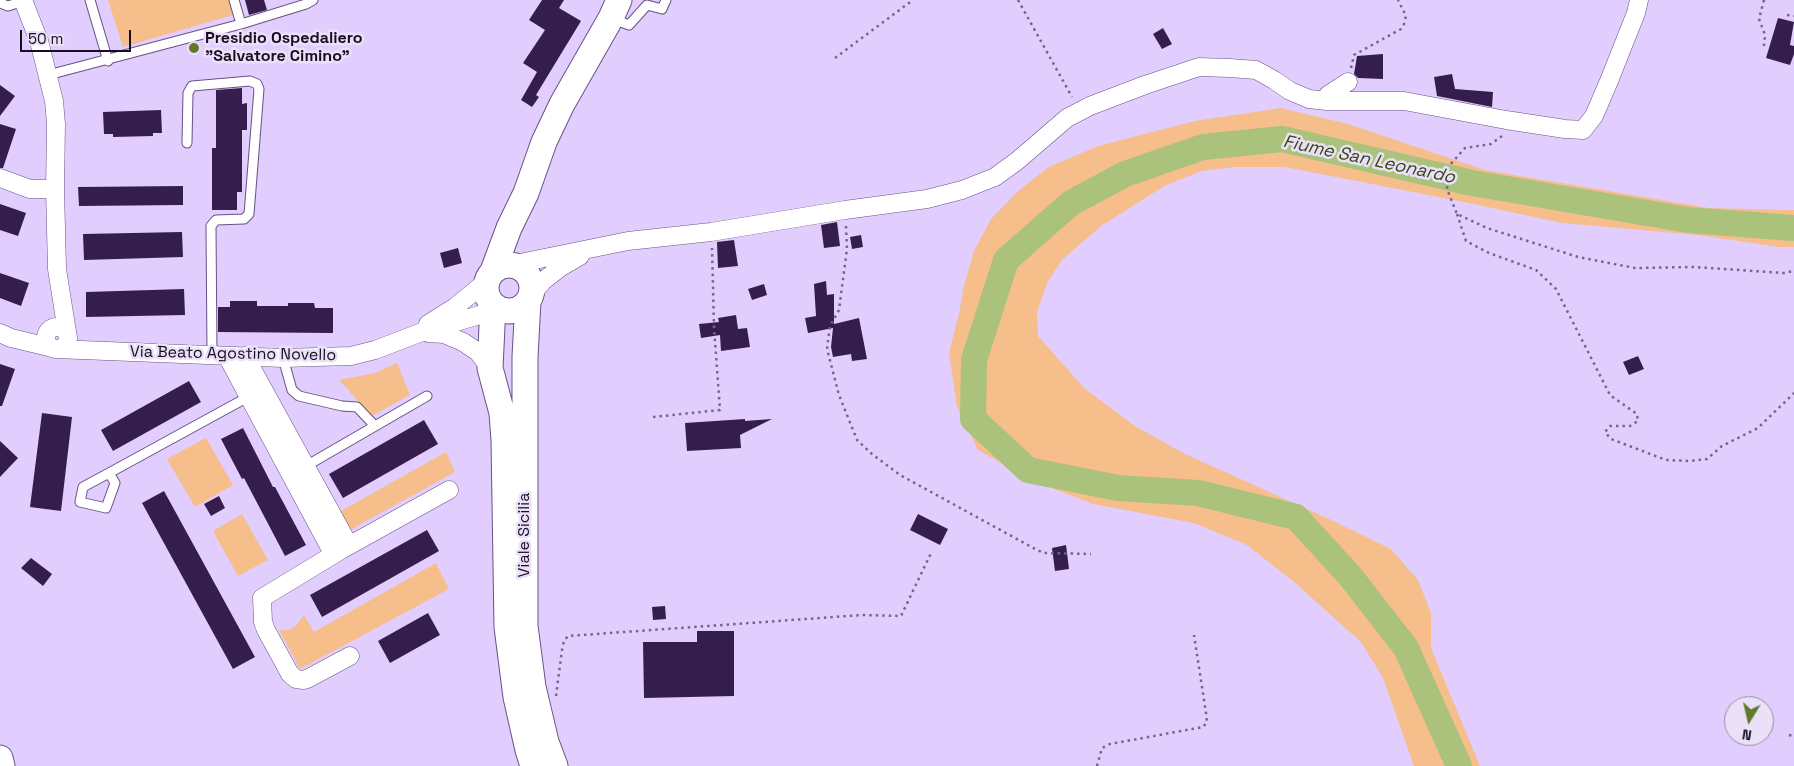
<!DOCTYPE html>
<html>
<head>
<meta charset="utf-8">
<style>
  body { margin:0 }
  #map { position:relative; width:1794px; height:766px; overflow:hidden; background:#e2cefe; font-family:"Space Grotesk",sans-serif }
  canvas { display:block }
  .north { position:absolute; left:1724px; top:696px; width:50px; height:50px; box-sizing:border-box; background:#eae1f9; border:1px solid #958ca3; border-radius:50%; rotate:189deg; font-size:14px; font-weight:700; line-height:20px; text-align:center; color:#160d21 }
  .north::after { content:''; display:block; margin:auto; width:18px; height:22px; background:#62792b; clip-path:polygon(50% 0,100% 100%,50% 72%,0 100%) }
  .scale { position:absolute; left:20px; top:30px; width:111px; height:22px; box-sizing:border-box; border:2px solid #160d21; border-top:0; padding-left:6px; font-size:15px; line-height:18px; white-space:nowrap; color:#160d21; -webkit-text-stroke:4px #eae1f9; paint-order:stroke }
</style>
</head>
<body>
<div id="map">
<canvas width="1794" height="766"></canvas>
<div class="north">N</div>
<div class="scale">50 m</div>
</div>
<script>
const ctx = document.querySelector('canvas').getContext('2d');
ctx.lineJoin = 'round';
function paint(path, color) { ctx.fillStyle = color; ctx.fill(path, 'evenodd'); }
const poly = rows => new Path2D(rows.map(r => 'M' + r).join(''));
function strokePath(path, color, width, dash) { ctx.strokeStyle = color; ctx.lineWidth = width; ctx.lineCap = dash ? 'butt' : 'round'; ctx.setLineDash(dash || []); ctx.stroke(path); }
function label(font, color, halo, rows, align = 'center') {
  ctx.font = font + ' "Space Grotesk",sans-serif'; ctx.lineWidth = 5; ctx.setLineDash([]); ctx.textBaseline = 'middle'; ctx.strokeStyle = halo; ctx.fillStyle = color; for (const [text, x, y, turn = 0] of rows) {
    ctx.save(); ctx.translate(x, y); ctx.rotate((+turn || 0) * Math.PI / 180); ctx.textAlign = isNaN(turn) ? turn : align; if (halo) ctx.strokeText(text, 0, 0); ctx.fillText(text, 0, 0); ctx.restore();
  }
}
paint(poly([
  [108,0,229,0,233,15,123,47],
  [1281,108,1348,124,1485,170,1709,208,1794,210,1794,247,1779,247,1697,235,1562,223,1469,203,1285,167,1235,167,1202,171,1166,185,1101,226,1062,260,1047,283,1037,312,1038,336,1085,389,1135,426,1183,453,1329,519,1391,549,1418,580,1431,613,1431,648,1480,766,1414,766,1383,678,1361,642,1294,582,1247,545,1194,523,1093,504,1034,481,978,450,957,407,949,353,960,309,963,289,974,251,991,219,1018,191,1049,167,1098,146,1195,121],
  [397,363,410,395,372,416,339,380,375,373],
  [206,438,233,485,195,507,167,459],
  [446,452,455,472,348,531,339,512],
  [242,514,268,560,238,576,213,531],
  [436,563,449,589,300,669,279,630,288,630,296,626,304,615,314,632]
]), '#f5be8b');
strokePath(poly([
  [1459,766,1406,648,1350,576,1296,517,1198,493,1118,488,1028,470,973,419,974,360,1006,260,1071,203,1125,174,1203,147,1282,139,1472,183,1688,220,1794,228]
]), '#aac27b', 26);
paint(poly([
  [245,0,264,0,267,10,249,15],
  [542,0,564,0,559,8,581,21,536,95,539,97,532,107,521,100,537,72,523,63,545,30,529,20],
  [1778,18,1794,22,1790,45,1794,46,1794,54,1790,65,1766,58],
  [1163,28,1172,44,1162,49,1153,34],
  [1383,54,1383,79,1358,78,1354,74,1357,56],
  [1452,74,1455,89,1493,92,1492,107,1437,96,1434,77],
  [0,85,15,96,0,116],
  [242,88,242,104,247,103,247,130,242,130,242,192,237,192,237,210,212,210,212,148,216,148,216,90],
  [161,110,162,133,153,133,153,136,113,137,113,134,104,134,103,112],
  [0,124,16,129,3,168,0,168],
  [183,186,183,205,79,206,78,187],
  [0,204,26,213,18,236,0,230],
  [837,222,840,246,824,248,821,225],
  [182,232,183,257,84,260,83,234],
  [861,235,863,247,852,249,850,237],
  [734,240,738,266,718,268,717,242],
  [458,248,462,263,444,268,440,253],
  [0,273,29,283,21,306,0,298],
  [826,281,827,295,834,294,834,324,859,318,867,359,852,361,851,354,833,357,831,347,833,328,808,333,805,318,816,316,814,284],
  [764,284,767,295,752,300,748,289],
  [184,289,185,315,86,317,86,292],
  [230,301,257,301,257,306,288,306,288,303,314,303,315,308,333,308,333,333,218,332,218,307,230,307],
  [736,315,738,329,747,328,750,347,721,351,720,335,701,338,699,324,719,322,718,318],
  [1638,356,1644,369,1629,375,1623,362],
  [0,364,15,369,2,406,0,406],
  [189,381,201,402,113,451,101,430],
  [42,413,72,417,61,511,30,507],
  [745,419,745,421,772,419,740,435,741,448,687,451,685,423],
  [424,420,438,444,343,498,329,474],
  [243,428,273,487,275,487,306,545,285,556,244,478,242,479,221,439],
  [0,441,18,458,0,477],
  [164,491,255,657,233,669,142,503],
  [219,496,225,508,211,516,204,504],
  [918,514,948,529,940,545,910,530],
  [427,530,439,551,322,617,310,595],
  [1066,545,1069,569,1055,571,1052,548],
  [31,558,52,574,43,586,21,568],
  [665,606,666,619,653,620,652,607],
  [428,613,440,635,390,663,378,641],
  [697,631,734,631,734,696,644,698,643,642,697,642]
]), '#351e4d');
const lane = poly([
  [90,0,108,61],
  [234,0,241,24],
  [0,3,8,6,24,1],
  [611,18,629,25,647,5,662,9,666,0],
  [48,75,241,24,306,4,313,0],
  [187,143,188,93,192,86,250,81,257,84,259,89,249,214,244,219,216,220,211,226,212,355],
  [283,358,292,390,299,396,342,406,357,407,375,426],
  [306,466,427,396],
  [109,473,115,483,106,508,80,502,83,487,109,473,248,397]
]);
const street = poly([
  [23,0,39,41,54,101,56,124,55,189,57,269,67,332],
  [1327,101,1404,101,1506,120,1565,129,1583,130,1594,116,1609,81,1636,13,1639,0],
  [0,178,30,189,55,189],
  [510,265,628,241,711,232,845,210,927,199,962,190,995,177,1017,161,1067,118,1090,106,1145,85,1199,67,1230,68,1256,70,1274,80,1290,91,1309,99,1327,101,1328,95,1348,82],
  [529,298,543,281,561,267,580,256],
  [428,324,455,307,487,281],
  '46 338a11 11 0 1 1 22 0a11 11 0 1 1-22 0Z',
  [0,333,11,338,53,348],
  [428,333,444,334,463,342,478,352,490,368],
  [56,349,283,358,351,356,375,350,422,332,493,311,502,311],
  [227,356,329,546,335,551,341,550,346,543,345,538,245,356],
  [350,656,307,679,304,680,296,679,290,674,266,630,263,622,262,598,341,550,449,490]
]);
const secondary = poly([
  '486 288a23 23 0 1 1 46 0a23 23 0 1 1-46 0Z',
  [493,271,509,228,526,193,544,142,562,104,611,18,619,0],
  [528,301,525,357,525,626,533,687,546,742,555,766],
  [493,305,490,368,502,413,504,440,507,627,516,697,528,750,533,766],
  [0,758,2,766]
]);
strokePath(lane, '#685184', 11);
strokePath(street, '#685184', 19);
strokePath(secondary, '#685184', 27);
strokePath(poly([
  [1018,0,1072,97],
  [1764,0,1759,19,1765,35,1764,46],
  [1787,15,1794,16],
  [835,58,913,0],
  [1351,68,1354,55,1401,29,1404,24,1406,16,1398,0],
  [1502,136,1491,144,1465,148,1448,167,1447,189,1457,214,1487,228,1578,257,1635,268,1694,267,1784,273,1794,271],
  [1457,214,1466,241,1489,253,1536,270,1556,289,1610,395,1637,414,1638,421,1630,426,1610,426,1605,432,1611,439,1666,460,1690,461,1707,459,1722,446,1758,428,1794,393],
  [846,226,847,249,839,310,830,326,827,349,839,395,857,440,872,454,900,475,1037,550,1044,553,1091,554],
  [653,417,720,410,714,327,712,248],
  [556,696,562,650,564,641,568,636,862,615,901,616,932,551],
  [1789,735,1794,736],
  [1097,766,1102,748,1110,744,1203,727,1207,722,1206,713,1194,635]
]), '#746686', 2.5, [2.5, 4]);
strokePath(lane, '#fff', 9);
strokePath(street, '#fff', 18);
strokePath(secondary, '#fff', 25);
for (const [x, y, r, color] of [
  [194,48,6,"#62792b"]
]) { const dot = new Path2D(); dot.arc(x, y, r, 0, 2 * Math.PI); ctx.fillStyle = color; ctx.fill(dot); strokePath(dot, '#eae1f9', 2); }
label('bold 16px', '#160d21', '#eae1f9', [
  ["Presidio Ospedaliero",205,39],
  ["\"Salvatore Cimino\"",205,57]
], 'left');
label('16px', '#160d21', '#eae1f9', [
  ["Via Beato Agostino Novello",233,354,1],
  ["Viale Sicilia",525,535,-90]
]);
label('italic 18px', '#364511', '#eae1f9', [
  ["Fiume San Leonardo",1369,160,12]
]);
</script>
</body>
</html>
